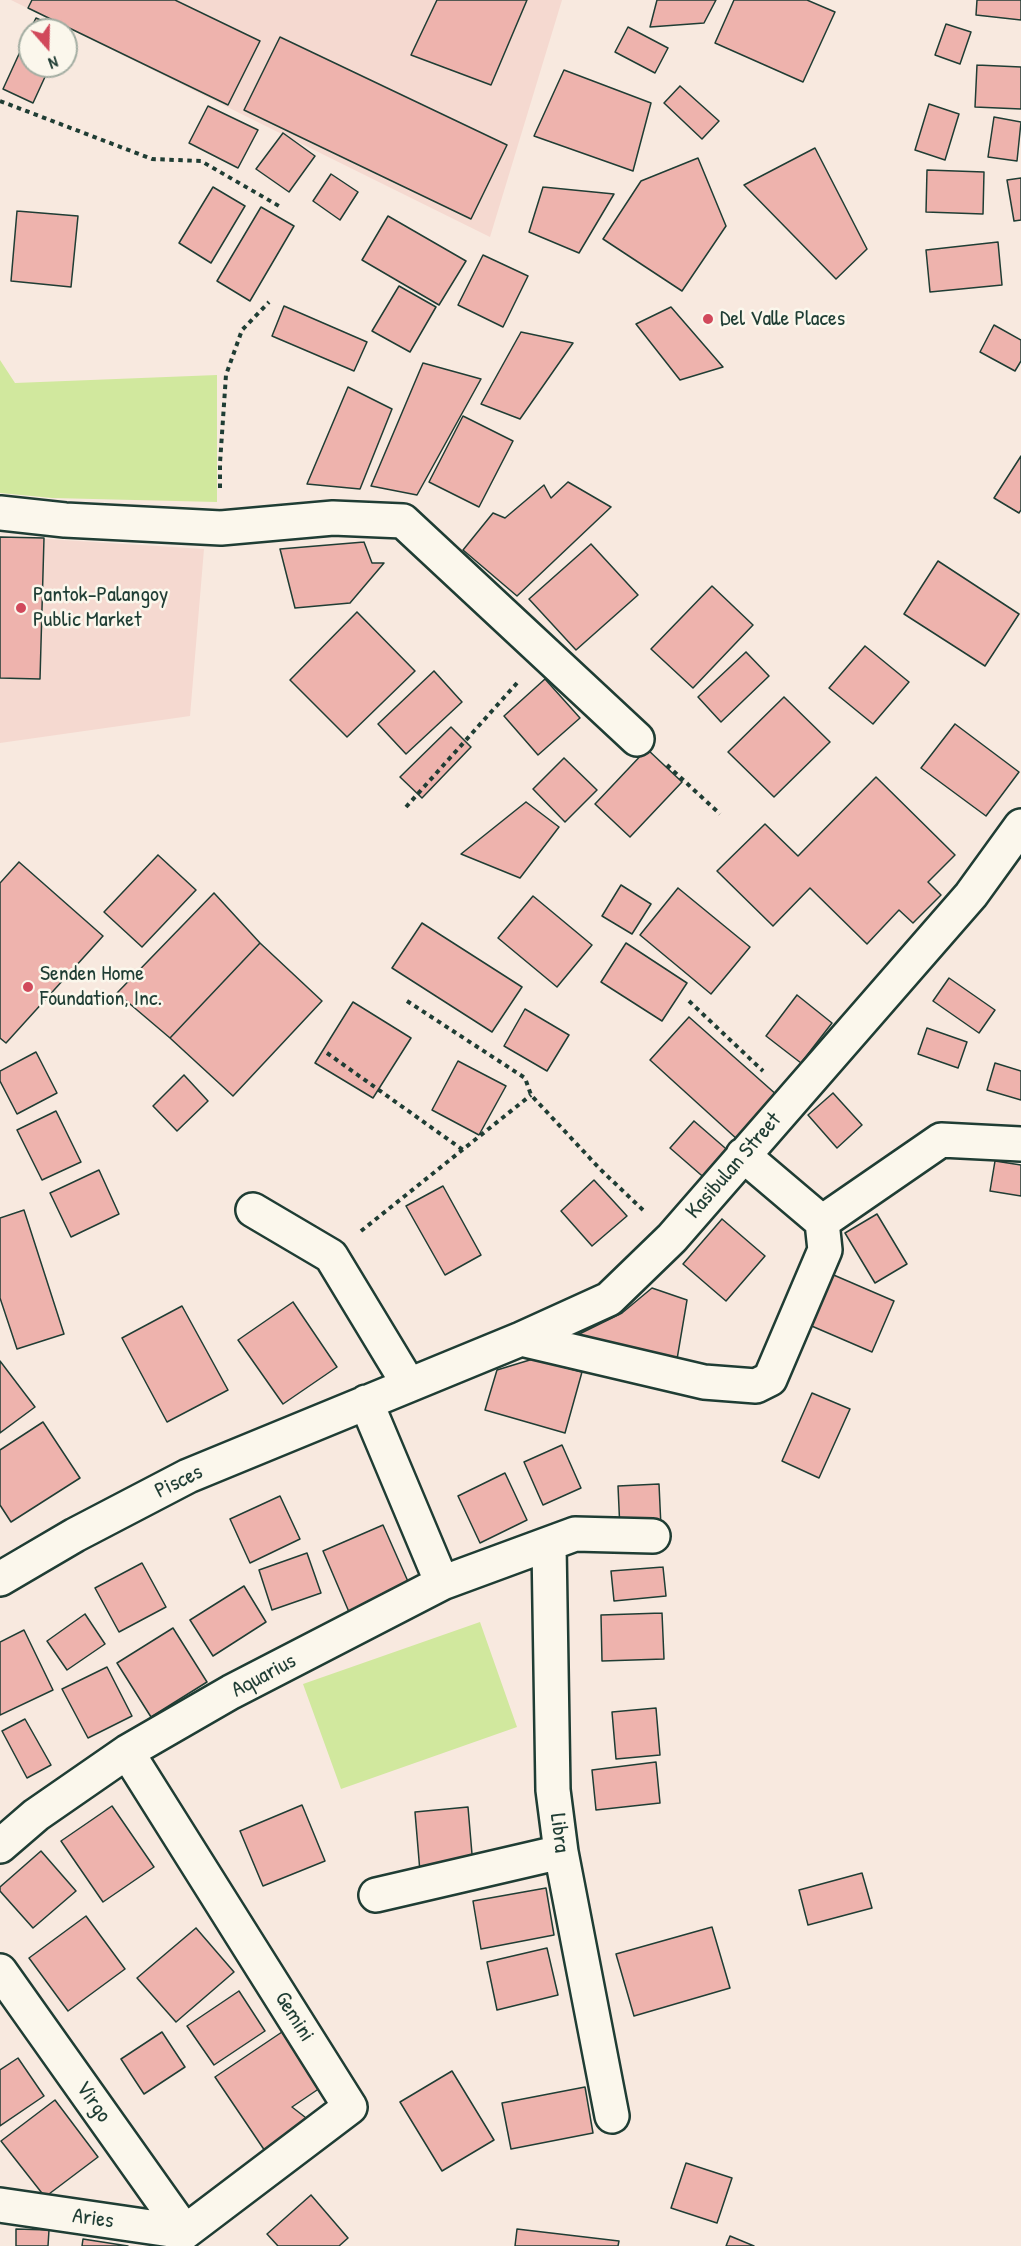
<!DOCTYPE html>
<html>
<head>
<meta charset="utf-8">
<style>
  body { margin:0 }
  #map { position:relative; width:1021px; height:2246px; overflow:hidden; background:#f8e9df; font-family:"Patrick Hand",sans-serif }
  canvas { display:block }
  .north { position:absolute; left:18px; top:18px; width:60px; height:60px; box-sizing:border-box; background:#fbf7ec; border:2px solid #a3ada2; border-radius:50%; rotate:160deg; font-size:16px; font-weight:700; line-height:24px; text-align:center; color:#1f3d34 }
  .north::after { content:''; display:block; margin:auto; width:21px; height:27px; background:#d1495b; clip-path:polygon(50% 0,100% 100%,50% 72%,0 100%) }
</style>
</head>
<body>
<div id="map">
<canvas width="1021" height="2246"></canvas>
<div class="north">N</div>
</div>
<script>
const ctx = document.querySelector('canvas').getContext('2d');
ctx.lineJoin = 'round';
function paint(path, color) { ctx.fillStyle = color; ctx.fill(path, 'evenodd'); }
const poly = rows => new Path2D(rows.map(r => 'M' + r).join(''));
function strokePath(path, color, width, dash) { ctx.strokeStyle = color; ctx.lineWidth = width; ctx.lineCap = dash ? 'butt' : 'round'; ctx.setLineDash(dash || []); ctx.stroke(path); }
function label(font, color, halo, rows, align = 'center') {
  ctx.font = font + ' "Patrick Hand",sans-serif'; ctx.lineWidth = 5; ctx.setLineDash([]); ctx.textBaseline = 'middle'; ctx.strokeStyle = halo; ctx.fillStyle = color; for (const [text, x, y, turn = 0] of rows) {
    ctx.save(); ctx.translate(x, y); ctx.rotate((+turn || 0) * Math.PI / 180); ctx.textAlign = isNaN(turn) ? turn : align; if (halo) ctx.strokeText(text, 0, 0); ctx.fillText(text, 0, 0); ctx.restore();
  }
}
paint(poly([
  [11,0,562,0,490,237],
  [0,536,204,549,190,716,0,743]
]), '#f5d9d0');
paint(poly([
  [0,360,15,383,217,375,217,502,52,498,0,493],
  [480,1622,517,1727,341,1789,303,1684]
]), '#d1e89e');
const building = poly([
  [32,0,175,0,260,41,228,105,28,8,32,0],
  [437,0,527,0,491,85,411,55,437,0],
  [657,0,716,0,704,23,650,27,657,0],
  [734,0,807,0,835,12,803,82,715,43,734,0],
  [977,0,1021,0,1021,20,976,15,977,0],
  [36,18,63,30,30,30,36,18],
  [946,24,971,32,960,64,935,55,946,24],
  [628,27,668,48,655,73,615,52,628,27],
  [30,30,30,66,50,66,33,103,3,89,30,30],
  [280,37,507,145,471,219,244,110,280,37],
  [977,65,1021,67,1021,109,975,107,977,65],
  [564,70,651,103,633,171,534,136,564,70],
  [680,86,719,121,702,139,664,103,680,86],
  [929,104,959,114,945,160,915,150,929,104],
  [208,106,258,130,238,168,189,143,208,106],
  [994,117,1021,122,1017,161,988,157,994,117],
  [283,133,315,156,289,192,256,169,283,133],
  [815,148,867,249,836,279,744,185,815,148],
  [698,158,726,226,682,291,603,239,641,181,698,158],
  [927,170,984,172,983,214,926,212,927,170],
  [331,174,358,192,340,220,313,201,331,174],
  [1021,178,1021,220,1014,221,1007,180,1021,178],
  [213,187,245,206,211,263,179,243,213,187],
  [543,187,614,194,579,253,529,232,543,187],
  [261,207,294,226,250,301,217,281,261,207],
  [17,211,78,216,71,287,11,281,17,211],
  [388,216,466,261,439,305,362,260,388,216],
  [998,242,1002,285,930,292,926,250,998,242],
  [483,255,528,276,503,327,458,305,483,255],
  [399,286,436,307,410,352,372,331,399,286],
  [284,306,367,342,354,371,272,336,284,306],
  [671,307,723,367,680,380,636,324,671,307],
  [994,325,1021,340,1021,361,1015,371,980,352,994,325],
  [521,332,573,343,520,419,481,404,521,332],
  [423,363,481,379,417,495,371,486,423,363],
  [348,387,392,409,360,489,307,484,348,387],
  [463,416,513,441,479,507,429,482,463,416],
  [1021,456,1021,510,1019,513,994,498,1021,456],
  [568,482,611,507,517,596,463,550,493,513,505,518,544,485,551,498,568,482],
  [0,537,44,538,40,679,0,678,0,537],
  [364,542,372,563,384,563,350,603,295,608,280,549,364,542],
  [591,544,638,595,576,650,529,599,591,544],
  [938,561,1019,614,985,666,904,614,938,561],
  [712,586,753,625,693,688,651,649,712,586],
  [357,612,415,671,347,737,290,680,357,612],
  [865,646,909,682,873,724,829,688,865,646],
  [746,652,769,676,721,722,698,697,746,652],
  [434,671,462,702,406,754,378,724,434,671],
  [545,679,580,718,538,755,504,716,545,679],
  [784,697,830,742,774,797,728,752,784,697],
  [955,724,1019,772,986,816,921,768,955,724],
  [451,727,471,747,422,798,400,777,451,727],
  [647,749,682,782,630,837,595,804,647,749],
  [564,758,597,790,565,822,533,789,564,758],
  [876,777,955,855,928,882,941,895,913,923,899,910,867,944,810,888,773,926,717,871,765,824,798,856,876,777],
  [526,802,559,827,520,878,461,854,526,802],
  [158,855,196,890,142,947,104,912,158,855],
  [19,862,103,936,6,1043,0,1038,0,883,19,862],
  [621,885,651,904,632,934,602,916,621,885],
  [678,888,750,947,711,994,640,935,678,888],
  [214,893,260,943,170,1038,117,993,214,893],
  [533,896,592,945,557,987,498,938,533,896],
  [422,923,522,987,492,1032,392,968,422,923],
  [260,943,322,1001,233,1096,170,1038,260,943],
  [626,943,687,983,662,1021,601,982,626,943],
  [949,978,995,1010,979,1033,933,1001,949,978],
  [797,995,832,1023,801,1063,766,1036,797,995],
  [353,1002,411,1038,373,1098,315,1063,353,1002],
  [525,1009,569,1035,547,1071,504,1046,525,1009],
  [689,1017,778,1096,738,1140,650,1060,689,1017],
  [927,1028,967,1042,958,1068,918,1054,927,1028],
  [36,1052,57,1093,17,1114,0,1081,0,1071,36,1052],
  [458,1061,506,1086,479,1135,432,1110,458,1061],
  [995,1063,1021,1071,1021,1100,987,1090,995,1063],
  [184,1075,208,1101,177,1131,153,1106,184,1075],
  [833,1093,862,1125,837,1148,808,1115,833,1093],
  [56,1111,81,1162,42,1180,17,1130,56,1111],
  [694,1121,732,1154,708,1181,670,1148,694,1121],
  [995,1161,1021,1165,1021,1196,990,1191,995,1161],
  [99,1170,119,1214,71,1237,50,1193,99,1170],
  [594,1180,627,1216,592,1246,561,1211,594,1180],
  [443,1186,481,1255,445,1275,406,1206,443,1186],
  [24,1210,64,1334,17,1349,0,1298,0,1218,24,1210],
  [877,1214,907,1264,875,1283,845,1233,877,1214],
  [722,1219,765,1256,726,1301,683,1264,722,1219],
  [829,1273,894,1301,872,1352,807,1324,829,1273],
  [652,1288,687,1300,675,1371,567,1340,622,1313,652,1288],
  [293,1302,337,1367,283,1404,238,1340,293,1302],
  [182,1306,228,1390,167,1422,122,1338,182,1306],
  [533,1359,582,1372,565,1433,485,1410,497,1370,533,1359],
  [0,1361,35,1407,0,1433,0,1361],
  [812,1393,850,1409,819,1478,782,1461,812,1393],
  [43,1422,80,1478,11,1522,0,1505,0,1450,43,1422],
  [562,1445,581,1488,543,1505,524,1462,562,1445],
  [505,1473,527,1520,480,1543,458,1496,505,1473],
  [659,1484,661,1527,620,1530,618,1486,659,1484],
  [280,1496,300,1539,250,1563,230,1519,280,1496],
  [383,1525,410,1586,349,1612,323,1551,383,1525],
  [307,1553,321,1593,272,1610,259,1570,307,1553],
  [142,1563,166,1607,119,1632,95,1588,142,1563],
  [663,1567,666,1596,614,1601,611,1571,663,1567],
  [244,1586,266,1622,213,1656,190,1620,244,1586],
  [662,1613,664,1659,602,1661,601,1615,662,1613],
  [85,1614,105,1644,67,1670,47,1641,85,1614],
  [173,1628,207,1682,151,1717,117,1663,173,1628],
  [24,1630,53,1690,0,1715,0,1642,24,1630],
  [107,1667,132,1716,88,1738,62,1689,107,1667],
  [656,1708,660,1755,616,1759,612,1712,656,1708],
  [25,1719,51,1765,27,1778,2,1731,25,1719],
  [656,1762,660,1803,596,1810,592,1770,656,1762],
  [302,1805,325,1861,263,1886,240,1831,302,1805],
  [112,1806,154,1867,103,1902,61,1841,112,1806],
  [468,1807,473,1866,420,1872,415,1812,468,1807],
  [41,1851,76,1891,33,1928,0,1891,0,1887,41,1851],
  [862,1873,872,1908,808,1925,799,1890,862,1873],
  [546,1888,554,1935,481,1949,473,1901,546,1888],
  [86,1916,125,1969,68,2011,29,1958,86,1916],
  [712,1927,730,1988,634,2016,616,1954,712,1927],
  [196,1928,234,1972,176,2022,137,1978,196,1928],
  [547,1948,558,1995,497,2010,487,1962,547,1948],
  [239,1991,265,2031,214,2065,187,2026,239,1991],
  [162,2032,185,2067,144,2094,121,2059,162,2032],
  [282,2032,320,2088,292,2107,310,2121,265,2151,215,2077,282,2032],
  [18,2058,44,2096,0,2126,0,2070,18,2058],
  [452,2071,494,2140,442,2171,400,2102,452,2071],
  [585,2087,593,2133,511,2149,502,2103,585,2087],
  [55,2100,98,2157,45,2197,1,2141,55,2100],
  [686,2163,732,2178,717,2223,671,2208,686,2163],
  [311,2195,348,2238,339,2246,278,2246,267,2234,311,2195],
  [16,2229,49,2230,48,2246,16,2246,16,2229],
  [517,2229,619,2241,618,2246,515,2246,517,2229],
  [730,2236,754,2246,726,2246,730,2236],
  [83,2239,128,2246,82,2246,83,2239]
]);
paint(building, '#eeb3ad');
strokePath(building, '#1f3d34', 1.5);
const minor = poly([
  [0,513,65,520,221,528,333,518,403,521,637,739],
  [253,1210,331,1256,409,1385],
  [822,1222,941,1140,1021,1144],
  [521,1339,704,1382,756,1386,770,1379,825,1250,822,1222,743,1155],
  [366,1402,442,1583],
  [549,1545,553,1790,561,1852,612,2116],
  [0,1579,75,1535,188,1476,521,1339,609,1299,672,1238,971,895,1021,826],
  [127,1752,350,2107,185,2232],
  [0,1846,36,1815,127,1752,231,1692,442,1583,575,1534,653,1536],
  [376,1895,561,1852],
  [0,1971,185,2232],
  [0,2205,185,2232]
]);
strokePath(minor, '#1f3d34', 38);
strokePath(poly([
  [0,101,152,159,201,161,279,206],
  [220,488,220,463,226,375,242,330,269,302],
  [667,765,720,814],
  [406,807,517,683],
  [407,1001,525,1078,531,1095,600,1169,644,1211],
  [689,1001,763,1071],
  [327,1053,463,1150],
  [361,1231,531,1095]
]), '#1f3d34', 4, [4.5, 4.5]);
strokePath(minor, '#fbf7ec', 33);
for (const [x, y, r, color] of [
  [708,319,6,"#d1495b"],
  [21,608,6,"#d1495b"],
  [28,987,6,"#d1495b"]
]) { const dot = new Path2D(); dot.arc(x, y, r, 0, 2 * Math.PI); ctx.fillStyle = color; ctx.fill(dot); strokePath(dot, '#fbf7ec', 2); }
label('22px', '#1f3d34', '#fbf7ec', [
  ["Del Valle Places",720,319],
  ["Pantok-Palangoy",33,595],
  ["Public Market",33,620],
  ["Senden Home",40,974],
  ["Foundation, Inc.",40,999]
], 'left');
label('22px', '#1f3d34', '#fbf7ec', [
  ["Kasibulan Street",734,1166,-49],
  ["Pisces",179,1482,-26],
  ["Aquarius",264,1676,-28],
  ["Libra",559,1833,83],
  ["Gemini",294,2017,58],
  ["Virgo",93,2102,55],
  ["Aries",93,2219,8]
]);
</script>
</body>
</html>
